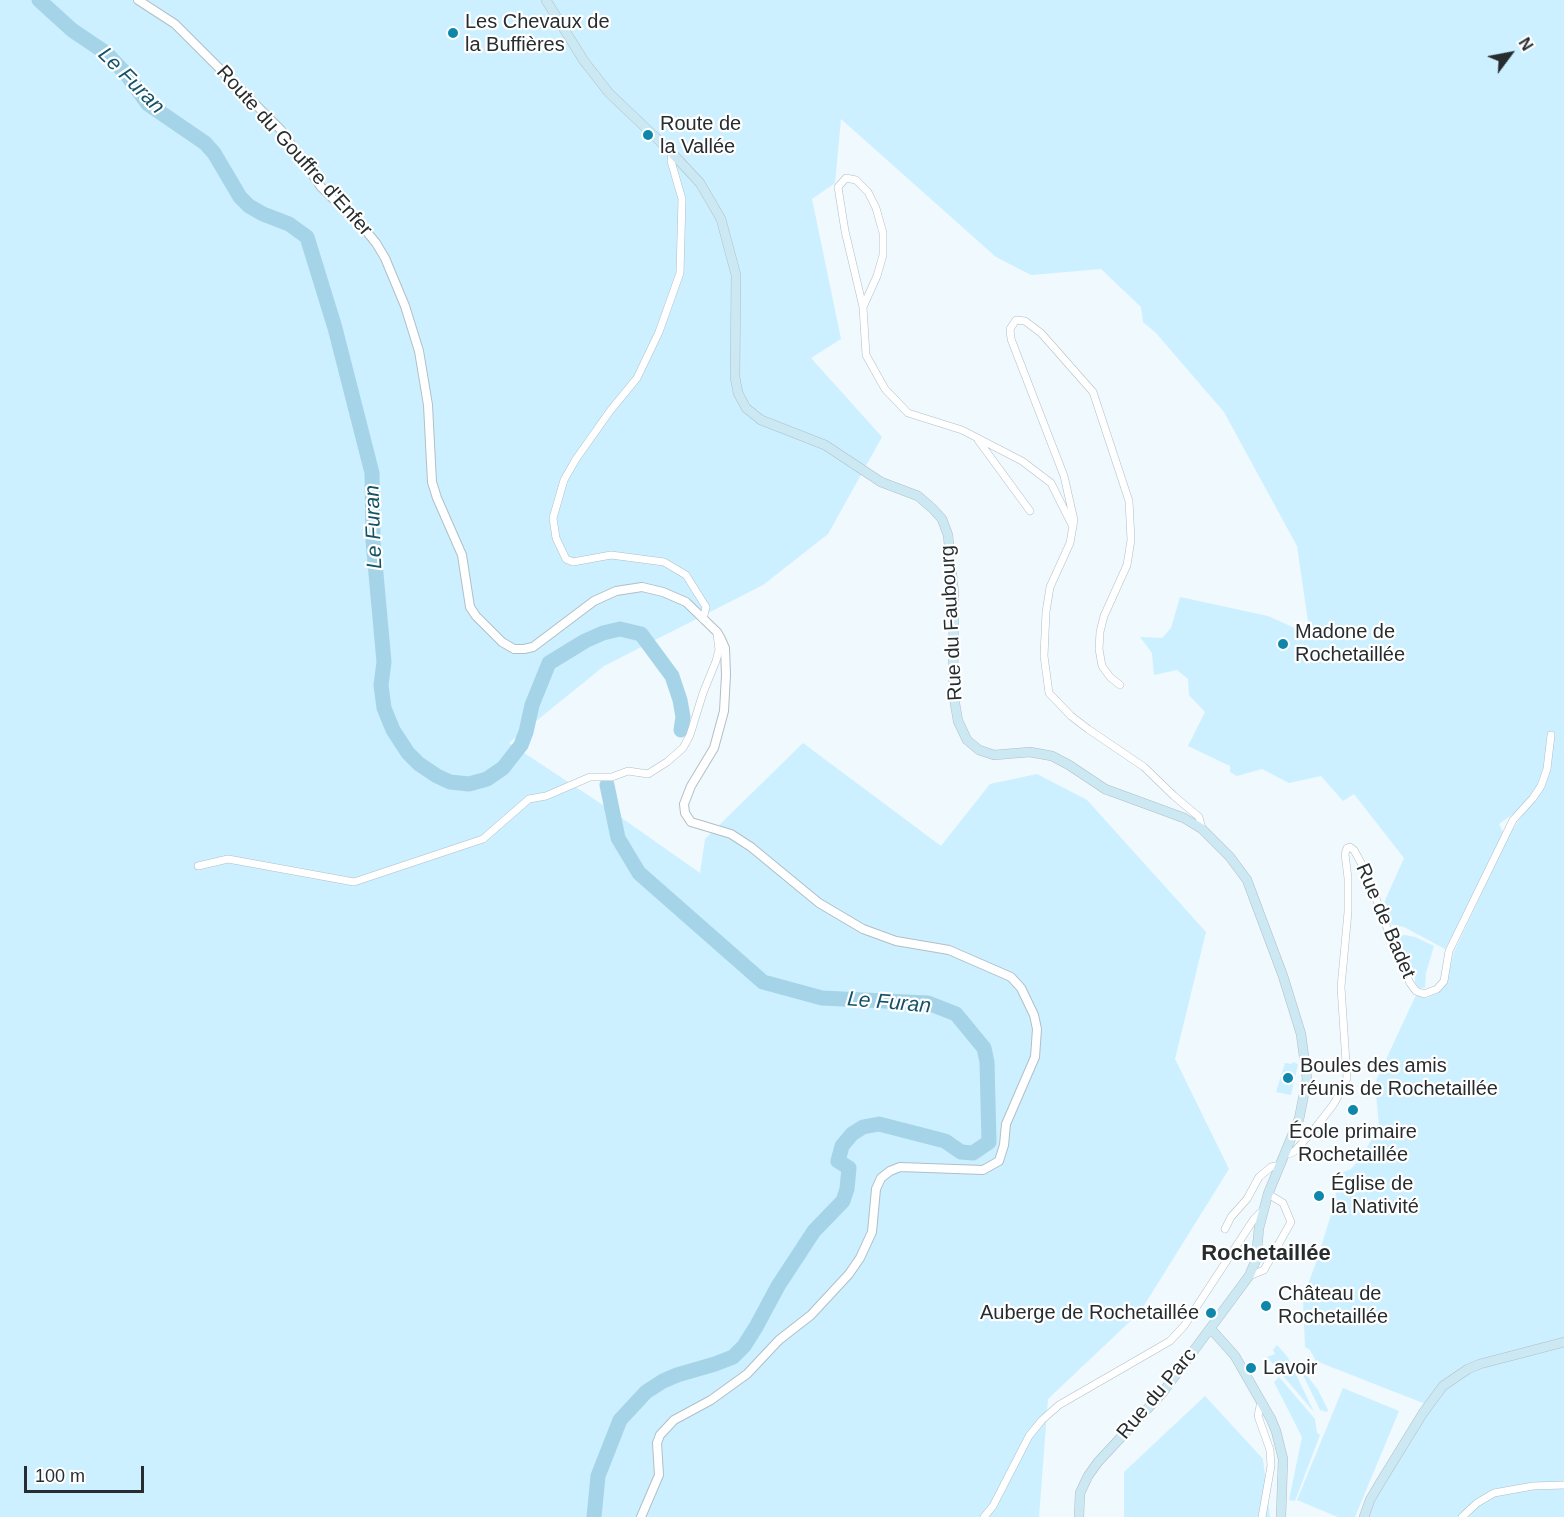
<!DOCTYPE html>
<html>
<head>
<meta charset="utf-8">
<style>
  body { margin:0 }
  #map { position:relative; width:1564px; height:1517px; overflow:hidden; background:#f0f9fd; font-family:Arial,sans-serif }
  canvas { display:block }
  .north { position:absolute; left:1480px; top:24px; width:60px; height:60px; -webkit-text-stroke:4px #fff; paint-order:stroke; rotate:58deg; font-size:16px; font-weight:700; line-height:24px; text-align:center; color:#272d2f }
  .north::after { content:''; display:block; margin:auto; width:21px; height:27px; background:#272d2f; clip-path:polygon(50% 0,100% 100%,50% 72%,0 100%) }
  .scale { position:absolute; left:24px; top:1466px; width:120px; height:27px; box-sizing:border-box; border:3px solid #272d2f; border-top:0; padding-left:8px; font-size:18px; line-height:21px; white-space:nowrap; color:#272d2f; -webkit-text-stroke:4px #fff; paint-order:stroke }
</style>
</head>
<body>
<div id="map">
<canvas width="1564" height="1517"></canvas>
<div class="north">N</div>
<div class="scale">100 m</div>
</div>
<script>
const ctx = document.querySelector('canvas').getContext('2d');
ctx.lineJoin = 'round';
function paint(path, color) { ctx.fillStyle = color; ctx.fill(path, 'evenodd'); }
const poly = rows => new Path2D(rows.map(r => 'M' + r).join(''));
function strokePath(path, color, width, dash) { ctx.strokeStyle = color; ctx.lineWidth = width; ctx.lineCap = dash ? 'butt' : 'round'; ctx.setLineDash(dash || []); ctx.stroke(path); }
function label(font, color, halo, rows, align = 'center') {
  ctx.font = font + ' Arial,sans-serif'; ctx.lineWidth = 4.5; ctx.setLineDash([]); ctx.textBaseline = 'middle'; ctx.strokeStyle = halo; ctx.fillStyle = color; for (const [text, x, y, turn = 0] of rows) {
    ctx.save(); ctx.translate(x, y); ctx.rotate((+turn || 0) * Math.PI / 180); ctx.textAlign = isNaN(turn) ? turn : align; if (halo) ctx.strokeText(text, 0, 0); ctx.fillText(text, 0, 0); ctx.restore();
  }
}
paint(poly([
  [0,0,1564,0,1564,1517,1366,1517,1368,1505,1428,1405,1316,1361,1310,1350,1305,1347,1303,1298,1317,1260,1336,1198,1335,1176,1351,1169,1362,1156,1379,1126,1375,1083,1416,995,1427,998,1438,993,1445,985,1454,952,1509,835,1526,810,1521,808,1499,824,1504,834,1478,887,1445,949,1404,927,1390,924,1383,905,1404,858,1354,794,1343,801,1321,776,1289,783,1262,769,1237,776,1230,772,1230,766,1188,746,1205,712,1189,695,1188,679,1177,670,1154,675,1152,653,1140,637,1162,638,1171,628,1180,597,1268,616,1310,635,1297,546,1224,412,1156,333,1143,322,1141,307,1101,269,1031,275,996,257,841,119,835,183,812,199,841,339,811,358,882,437,828,534,763,585,604,666,509,743,609,809,700,873,705,839,803,743,941,846,990,784,1037,774,1087,800,1206,932,1175,1059,1229,1169,1140,1312,1048,1399,1039,1517,0,1517],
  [1404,935,1415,937,1434,946,1426,973,1425,988,1419,988,1415,982,1415,972,1409,962,1405,964,1397,947,1399,937],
  [1293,1062,1298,1064,1291,1095,1276,1092,1285,1063,1292,1064],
  [1277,1345,1287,1356,1314,1412,1267,1357,1275,1354,1273,1350],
  [1305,1373,1318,1390,1328,1410,1327,1412,1320,1410,1303,1375],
  [1279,1377,1315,1419,1317,1433,1320,1435,1295,1501,1289,1500,1302,1437,1274,1382],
  [1343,1388,1399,1411,1355,1517,1338,1517,1297,1500],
  [1205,1396,1263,1459,1270,1517,1124,1517,1124,1472]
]), '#ccf0ff');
strokePath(poly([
  [39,0,72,30,106,53,127,75,148,104,205,143,214,153,240,197,249,206,263,214,289,224,307,237,335,328,372,473,373,541,384,662,381,685,384,708,393,730,408,753,419,764,437,776,450,782,469,784,487,779,503,768,521,745,526,732,532,705,549,663,585,641,603,633,620,629,641,634,672,676,680,700,683,717,681,730],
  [594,1517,598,1476,620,1420,646,1392,663,1381,677,1375,715,1364,733,1357,744,1346,756,1327,778,1286,814,1231,843,1201,847,1189,849,1168,838,1161,842,1146,852,1134,863,1127,879,1124,945,1141,961,1152,973,1153,989,1142,987,1062,984,1048,956,1014,928,1003,822,998,763,982,639,873,618,838,607,785]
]), '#a5d4e9', 15);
const minor = poly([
  [672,153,671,161,682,199,680,273,659,332,637,378,610,411,576,459,564,480,553,518,556,538,566,559,573,562,611,555,664,562,686,575,706,607,703,619],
  [863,307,877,276,883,255,883,233,876,208,868,192,856,180,846,178,838,187,845,231,863,307,866,355,885,389,908,413,962,430,1022,461,1051,483,1073,527],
  [978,440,1030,511],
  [1120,685,1110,677,1102,666,1099,649,1100,632,1104,616,1127,565,1131,540,1129,501,1093,392,1041,333,1025,321,1016,320,1010,329,1011,339,1064,476,1074,520,1070,543,1050,587,1046,612,1044,656,1049,693,1071,716,1088,729,1144,767,1174,796,1199,817,1202,829],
  [198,866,228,859,354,882,483,839,529,799,546,796,590,777,612,777,628,771,648,774,667,762,683,748,690,735,703,693,716,661,719,650,717,634],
  [1285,1153,1289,1154,1295,1151,1316,1127,1333,1105,1343,1088,1347,1078,1341,987,1348,912,1348,878,1345,854,1347,848,1350,847,1354,850,1366,872,1400,962,1410,983,1416,991,1424,994,1437,989,1444,981,1449,951,1513,820,1533,798,1541,786,1547,769,1551,735],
  [1225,1229,1231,1217,1247,1199,1259,1177,1271,1167,1280,1165],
  [1249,1276,1264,1270,1291,1222,1283,1203,1268,1194],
  [1261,1401,1258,1416,1270,1450,1271,1466,1262,1517],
  [984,1517,993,1506,1029,1436,1042,1420,1059,1405,1170,1341,1184,1326,1254,1219,1264,1209],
  [1462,1517,1477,1503,1494,1493,1533,1486,1564,1485]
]);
const tertiary = poly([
  [138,0,175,24,281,130,321,187,367,232,376,243,385,258,405,306,419,351,428,405,432,482,437,498,462,555,470,607,476,616,502,642,514,649,524,649,533,647,594,601,616,591,642,587,663,592,686,602,717,632,721,639,725,648,726,675,724,711,714,748,691,786,684,804,685,813,691,822,731,834,751,847,819,903,863,929,896,941,949,950,1011,977,1021,988,1034,1015,1037,1029,1035,1057,1006,1124,1004,1145,999,1161,983,1170,900,1167,890,1171,881,1178,876,1189,872,1232,860,1258,849,1274,811,1315,779,1340,747,1374,711,1400,674,1420,660,1435,657,1443,659,1475,641,1517]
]);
const secondary = poly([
  [546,0,584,61,609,93,672,153,700,183,721,219,736,275,735,377,738,393,746,408,761,420,825,445,881,482,918,496,933,509,942,519,948,535,954,594,953,692,958,721,967,740,979,750,994,755,1030,752,1052,756,1069,765,1105,789,1184,818,1202,829,1230,857,1247,880,1283,976,1301,1034,1307,1079,1299,1119,1268,1194,1259,1228,1256,1260,1249,1276,1163,1392,1098,1462,1088,1476,1080,1493,1079,1517],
  [1211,1329,1235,1356,1271,1419,1276,1431,1283,1459,1281,1517],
  [1364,1517,1370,1500,1380,1483,1423,1413,1443,1386,1468,1369,1480,1364,1564,1342]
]);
strokePath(minor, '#b1bfc6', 8);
strokePath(tertiary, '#b1bfc6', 10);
strokePath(secondary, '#b1bfc6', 10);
strokePath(minor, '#fff', 7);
strokePath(tertiary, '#fff', 8);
strokePath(secondary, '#cbe8f3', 9);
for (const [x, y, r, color] of [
  [453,33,6,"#0e87ab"],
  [648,135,6,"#0e87ab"],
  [1283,644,6,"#0e87ab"],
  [1288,1078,6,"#0e87ab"],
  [1353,1110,6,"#0e87ab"],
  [1319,1196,6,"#0e87ab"],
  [1266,1306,6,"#0e87ab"],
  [1211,1313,6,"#0e87ab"],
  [1251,1368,6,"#0e87ab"]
]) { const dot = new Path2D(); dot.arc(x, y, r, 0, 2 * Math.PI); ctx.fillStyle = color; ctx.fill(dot); strokePath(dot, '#fff', 2); }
label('20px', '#272d2f', '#fff', [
  ["Les Chevaux de",465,22],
  ["la Buffières",465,45],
  ["Route de",660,124],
  ["la Vallée",660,147],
  ["Madone de",1295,632],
  ["Rochetaillée",1295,655],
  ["Boules des amis",1300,1066],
  ["réunis de Rochetaillée",1300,1089],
  ["École primaire",1353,1132,"center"],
  ["Rochetaillée",1353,1155,"center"],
  ["Église de",1331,1184],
  ["la Nativité",1331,1207],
  ["Château de",1278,1294],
  ["Rochetaillée",1278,1317],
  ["Auberge de Rochetaillée",1199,1313,"right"],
  ["Lavoir",1263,1368]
], 'left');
label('20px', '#272d2f', '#fff', [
  ["Route du Gouffre d'Enfer",294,151,48],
  ["Rue du Faubourg",952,623,-93],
  ["Rue de Badet",1385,921,67],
  ["Rue du Parc",1157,1394,-50]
]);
label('italic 21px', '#135267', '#fff', [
  ["Le Furan",131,81,45],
  ["Le Furan",374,527,-92],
  ["Le Furan",889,1003,5]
]);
label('bold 22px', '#272d2f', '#fff', [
  ["Rochetaillée",1266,1254]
]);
</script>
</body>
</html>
